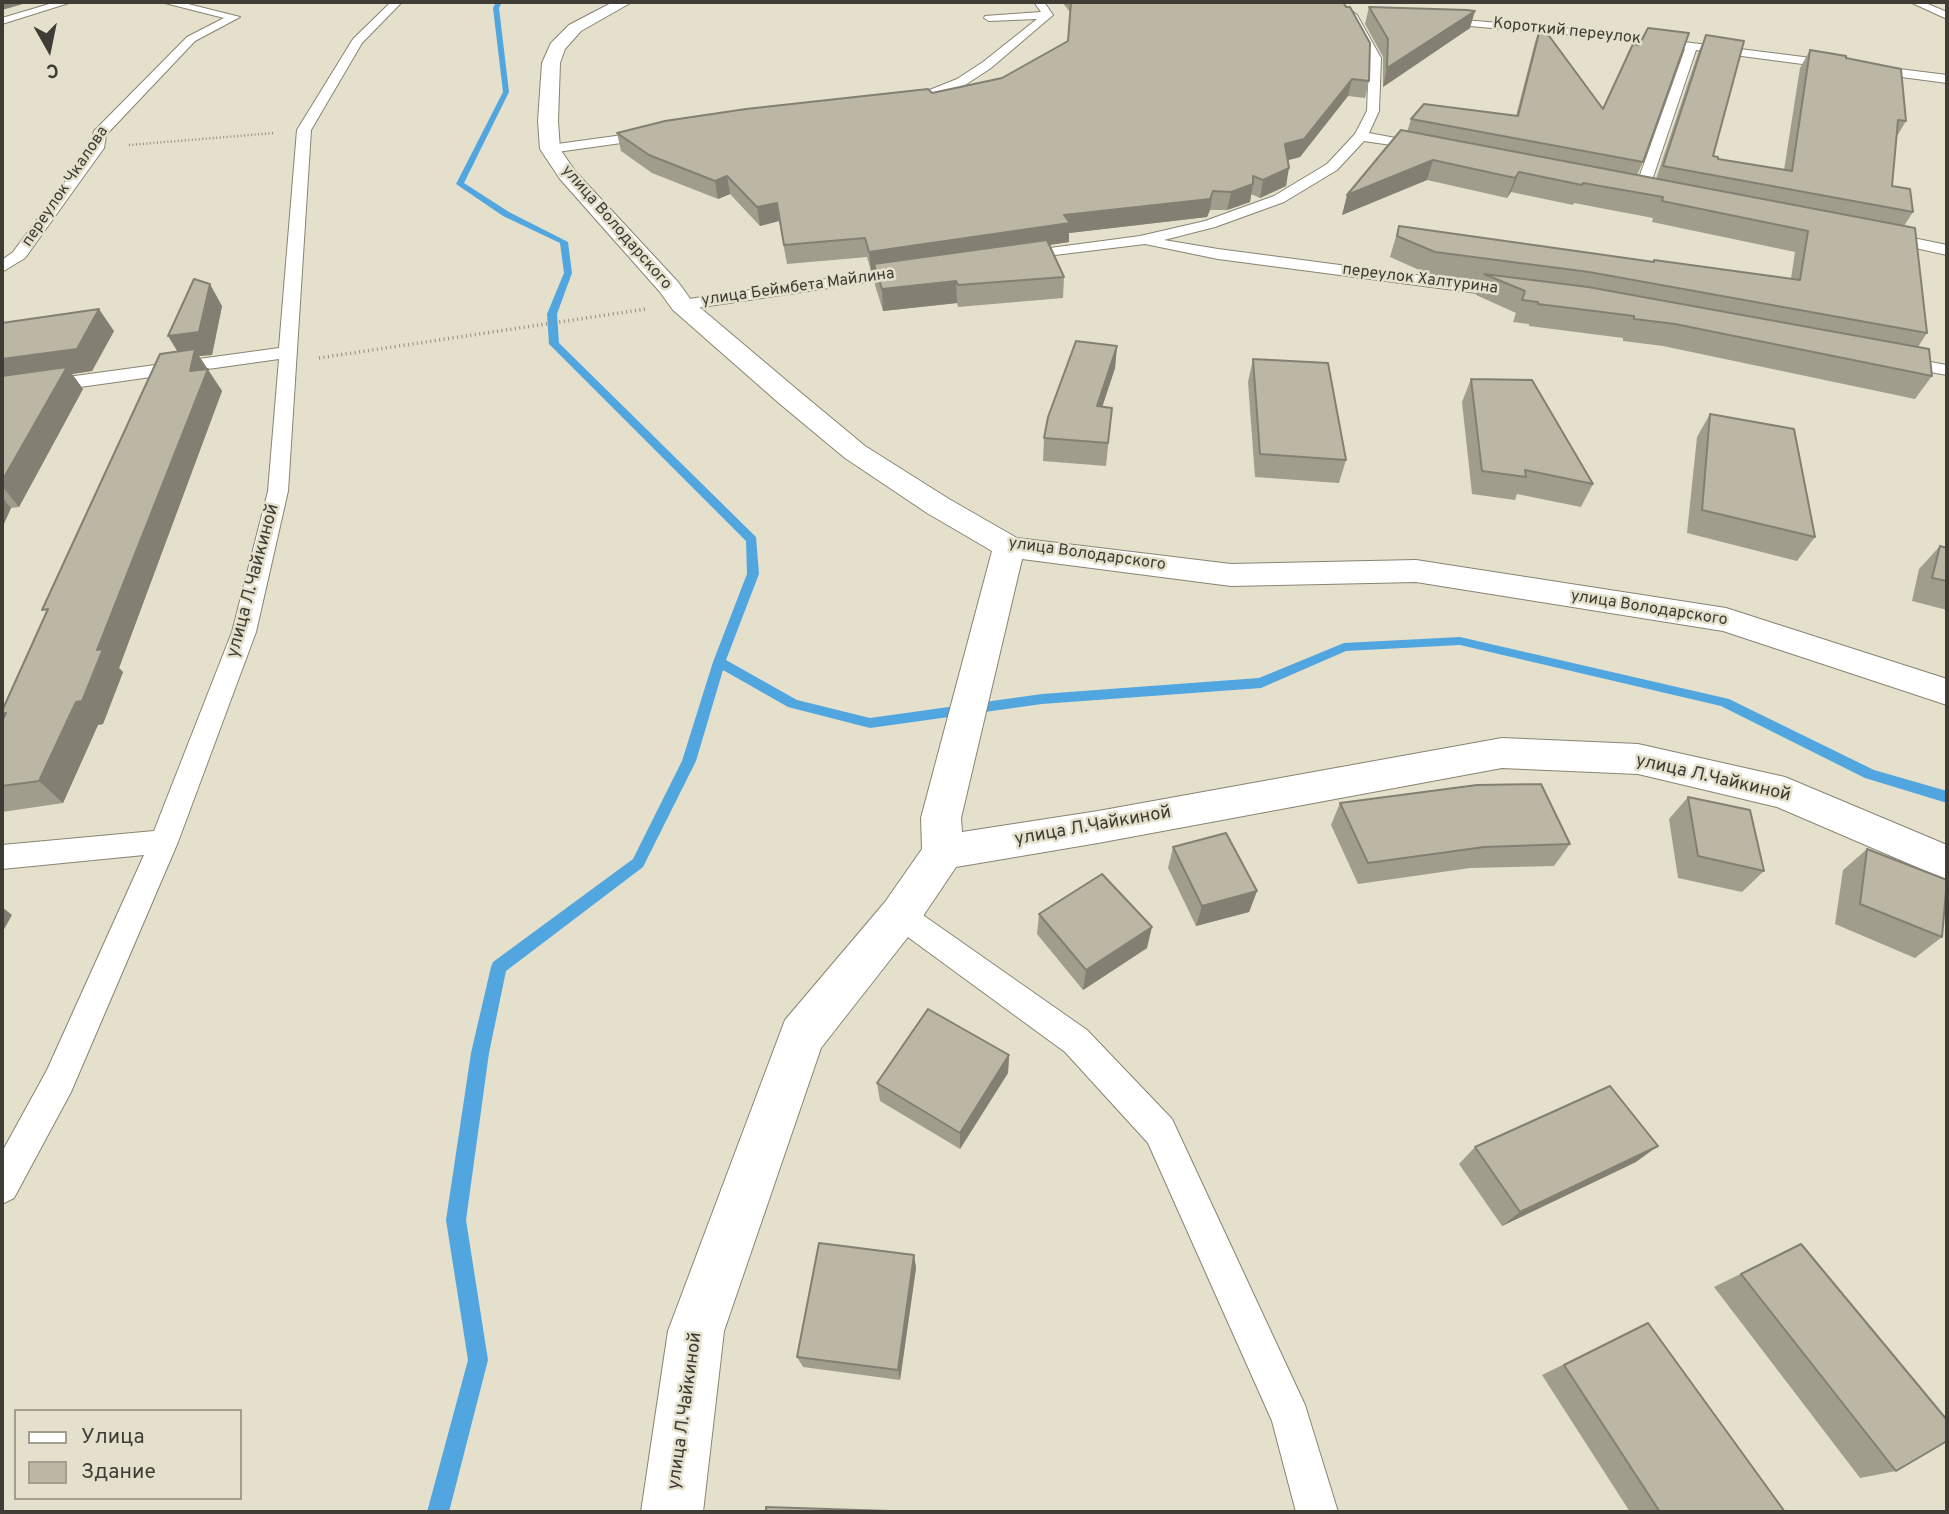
<!DOCTYPE html>
<html>
<head>
<meta charset="utf-8">
<style>
  body { margin:0 }
  #map { position:relative; width:1949px; height:1514px; overflow:hidden; background:#e4e0cc; font-family:Overpass,sans-serif }
  canvas { display:block }
  .frame { position:absolute; inset:0; border:4px solid #3e3c34; pointer-events:none }
  .legend { position:absolute; left:14px; top:1409px; width:228px; height:91px; box-sizing:border-box; background:#e4e0cc; border:2px solid #a29e8f; margin:0; padding:9px 12px; list-style:none; font-size:21px; color:#3e3c34 }
  .legend li { display:flex; align-items:center; gap:14px; height:35px }
  .legend b { width:35px; border:2px solid #a29e8f }
  .north { position:absolute; left:14px; top:14px; width:70px; height:70px; -webkit-text-stroke:5px #e4e0cc; paint-order:stroke; rotate:171deg; font-size:19px; font-weight:700; line-height:28px; text-align:center; color:#3e3c34 }
  .north::after { content:''; display:block; margin:auto; width:24px; height:32px; background:#3e3c34; clip-path:polygon(50% 0,100% 100%,50% 72%,0 100%) }
</style>
</head>
<body>
<div id="map">
<canvas width="1949" height="1514"></canvas>
<div class="frame"></div>
<ul class="legend">
<li><b style="height:9px;background:#fff"></b>Улица</li>
<li><b style="height:19px;background:#bbb7a4"></b>Здание</li>
</ul>
<div class="north">С</div>
</div>
<script>
const ctx = document.querySelector('canvas').getContext('2d');
ctx.lineJoin = 'round';
const poly = rows => new Path2D(rows.map(r => 'M' + r).join(''));
function paint(path, color) { ctx.fillStyle = color; ctx.fill(path, 'evenodd'); }
function strokePath(path, color, width, dash) { ctx.strokeStyle = color; ctx.lineWidth = width; ctx.lineCap = dash ? 'butt' : 'round'; ctx.setLineDash(dash || []); ctx.stroke(path); }
function label(font, color, halo, rows, align = 'center') {
  ctx.font = font + ' Overpass,sans-serif'; ctx.lineWidth = 5; ctx.setLineDash([]); ctx.textBaseline = 'middle'; ctx.strokeStyle = halo; ctx.fillStyle = color; for (const [text, x, y, turn = 0] of rows) {
    ctx.save(); ctx.translate(x, y); ctx.rotate((+turn || 0) * Math.PI / 180); ctx.textAlign = isNaN(turn) ? turn : align; if (halo) ctx.strokeText(text, 0, 0); ctx.fillText(text, 0, 0); ctx.restore();
  }
}
paint(poly([
  [496,2,502,2,499,8,509,92,464,183,509,212,568,242,572,273,557,314,559,343,756,537,759,574,726,660,797,700,870,718,1042,694,1259,678,1344,643,1460,637,1729,699,1874,770,1947,791,1947,803,1865,778,1721,706,1460,645,1346,651,1261,688,1042,704,870,728,788,707,723,670,696,761,643,867,506,971,489,1053,466,1220,488,1360,449,1512,427,1512,468,1360,446,1220,471,1053,491,967,493,962,633,859,682,761,713,662,747,574,746,541,549,344,547,314,564,273,560,243,503,216,456,184,503,92,493,8,496,2]
]), '#51a6e0');
const service = poly([
  [56,2,72,2,2,24,2,18,56,2],
  [161,2,180,2,240,17,195,41,106,135,104,148,25,258,2,272,2,260,13,252,90,148,94,131,187,37,224,18,161,2],
  [391,2,402,2,362,43,311,130,288,491,256,632,178,842,71,1092,14,1198,2,1204,2,1152,47,1070,144,855,2,869,2,845,154,831,232,632,268,491,279,359,2,398,2,386,279,348,297,130,353,39,391,2],
  [1034,2,1044,2,1053,15,991,68,965,85,934,97,894,103,894,97,927,91,957,79,983,62,1037,19,989,21,984,18,985,16,1041,12,1034,2],
  [1329,2,1340,2,1357,15,1381,58,1379,111,1369,133,1432,145,1432,151,1364,141,1337,170,1284,202,1215,227,1164,240,1218,249,1515,288,1523,293,1521,297,1515,298,1218,259,1145,244,1014,260,1012,257,1014,254,1020,252,1140,236,1205,221,1274,196,1327,164,1355,134,1367,111,1369,58,1348,19,1329,2],
  [1910,2,1923,2,1947,12,1947,19,1910,2],
  [1438,18,1587,30,1692,43,1947,75,1947,83,1696,50,1649,189,1642,193,1635,189,1685,49,1587,36,1434,23,1434,19,1438,18],
  [652,131,657,132,657,138,550,153,543,149,550,145,652,131],
  [1884,232,1947,245,1947,255,1879,240,1876,237,1884,232],
  [909,267,917,272,915,275,682,310,674,305,682,300,909,267],
  [1897,356,1947,365,1947,375,1891,365,1888,361,1897,356],
  [900,902,910,906,1087,1030,1172,1119,1305,1405,1338,1512,1296,1512,1272,1421,1148,1143,1065,1052,890,924,885,915,890,906,900,902]
]);
const minor = poly([
  [613,2,632,2,581,31,565,49,560,63,558,121,560,149,575,171,678,282,691,300,800,392,865,446,949,499,1017,538,1231,564,1416,560,1726,608,1947,679,1947,705,1723,631,1416,582,1231,586,1022,559,961,818,962,832,1098,811,1502,738,1638,744,1785,777,1947,845,1947,880,1777,807,1638,774,1502,768,1098,843,956,867,915,928,821,1048,724,1331,703,1512,641,1512,668,1331,785,1020,885,902,922,849,921,818,992,551,927,513,845,458,780,404,673,310,660,292,560,179,540,149,538,121,542,63,551,43,569,25,613,2]
]);
strokePath(service, '#888472', 2);
strokePath(minor, '#888472', 2);
strokePath(poly([
  [129,145,274,133]
]), '#918e80', 2.5, [1, 2.5]);
strokePath(poly([
  [319,358,646,309]
]), '#918e80', 3.5, [1, 3.5]);
paint(service, '#fff');
paint(minor, '#fff');
paint(poly([
  [1062,2,1343,2,1369,81,1365,98,1348,96,1300,157,1288,160,1286,186,1260,198,1251,194,1250,202,1227,210,1210,210,1207,217,1069,233,1069,242,1050,245,1064,277,1063,298,958,307,957,303,883,311,875,285,874,270,871,271,867,257,787,264,779,221,760,226,730,194,718,199,652,173,621,151,617,133,932,93,1002,78,1068,41,1070,12],
  [1369,7,1470,28,1383,87,1383,57,1365,24],
  [1541,25,1603,109,1643,162,1637,175,1656,179,1698,53,1706,35,1713,156,1718,159,1784,170,1800,68,1810,50,1846,58,1906,121,1896,138,1892,186,1913,212,1904,226,1927,333,1918,347,1932,376,1915,399,1663,346,1623,341,1623,338,1529,326,1529,324,1513,322,1516,313,1476,295,1482,281,1428,274,1390,257,1399,226,1653,262,1791,279,1795,252,1652,222,1653,218,1574,203,1573,205,1511,192,1507,198,1427,180,1342,215,1407,132,1411,119,1516,116,1535,42],
  [222,306,212,355,199,356,222,391,119,668,123,672,103,724,98,725,63,803,2,812,2,721,4,717,2,715,2,711,177,352],
  [2,323,114,331,92,371,72,374,83,389,19,507,11,508,2,528],
  [1117,346,1115,368,1102,407,1112,408,1106,466,1043,461,1044,438],
  [1253,359,1346,460,1339,483,1255,477,1248,382],
  [1471,379,1593,484,1581,507,1517,494,1515,500,1472,494,1462,402],
  [1710,414,1815,537,1797,561,1687,533,1697,437],
  [1940,546,1947,548,1947,610,1912,601,1919,569],
  [1688,797,1764,871,1742,892,1678,878,1669,819],
  [1340,803,1570,844,1554,866,1470,868,1358,884,1331,825],
  [1173,847,1257,891,1249,912,1196,926,1168,868],
  [1867,849,1942,937,1915,958,1835,924,1843,870],
  [1039,914,1147,948,1083,990,1037,934],
  [1009,1055,1008,1073,960,1149,880,1101,877,1083],
  [1475,1147,1636,1162,1502,1226,1459,1164],
  [1801,1244,1896,1471,1860,1478,1714,1287],
  [914,1255,916,1268,900,1380,803,1367,797,1357],
  [1648,1323,1785,1512,1630,1512,1542,1375]
]), '#a19d8d');
paint(poly([
  [2,2,30,2,2,10],
  [1475,11,1470,28,1383,87,1387,68],
  [1352,79,1348,96,1300,157,1281,162,1285,144],
  [1433,160,1427,180,1342,215,1347,195],
  [1289,168,1286,186,1260,198,1263,180],
  [1519,172,1511,192,1507,198,1515,178],
  [727,176,730,194,718,199,715,181],
  [1253,184,1250,202,1227,210,1231,192],
  [1213,191,1210,210,1207,217,1069,233,1069,242,876,270,874,264,874,270,871,271,869,252,1064,215],
  [777,203,779,221,760,226,757,207],
  [956,281,957,303,883,311,882,289],
  [210,284,222,306,212,355,199,356,222,391,119,668,123,672,103,724,98,725,63,803,39,781,97,650,182,359,168,336],
  [99,309,114,331,92,371,72,374,83,389,19,507,2,486,2,359],
  [1117,346,1115,368,1095,429,1097,406],
  [2,497,11,508,2,528],
  [1257,891,1249,912,1196,926,1202,906],
  [2,907,12,915,2,933],
  [1152,927,1147,948,1083,990,1086,970],
  [1009,1055,1008,1073,960,1149,960,1133],
  [1658,1146,1636,1162,1502,1226,1520,1212],
  [914,1255,916,1268,900,1380,898,1370]
]), '#838073');
const building = poly([
  [1071,2,1343,2,1346,7,1350,7,1370,43,1369,81,1352,79,1304,139,1285,144,1289,168,1263,180,1253,176,1253,184,1231,192,1213,191,1210,199,1064,215,1070,223,869,252,865,238,784,245,777,203,757,207,727,176,715,181,649,155,617,133,665,121,746,109,928,89,932,93,1002,78,1068,41,1071,2],
  [1369,7,1467,10,1475,11,1387,68,1388,39,1369,7],
  [1541,25,1603,109,1633,44,1639,45,1648,28,1689,33,1643,162,1411,119,1424,104,1518,116,1541,25],
  [1706,35,1744,41,1713,156,1718,157,1718,159,1792,171,1810,50,1846,56,1846,58,1901,69,1906,121,1898,120,1892,186,1910,189,1913,212,1663,166,1706,35],
  [1401,130,1915,228,1927,333,1589,272,1435,252,1397,236,1399,226,1654,262,1654,260,1800,280,1808,231,1662,201,1663,197,1583,183,1582,185,1519,172,1515,178,1433,160,1347,195,1401,130],
  [1047,240,1064,277,958,285,956,281,882,289,874,264,1047,240],
  [1484,274,1588,287,1929,349,1932,376,1675,324,1634,319,1634,316,1538,304,1538,302,1522,300,1525,291,1484,274],
  [194,279,210,284,199,332,168,336,194,279],
  [99,309,77,349,2,359,2,323,99,309],
  [1076,341,1117,346,1097,406,1112,408,1108,443,1044,438,1048,417,1076,341],
  [195,349,190,371,208,369,97,650,103,649,82,701,76,702,39,781,2,786,2,721,6,713,2,714,2,711,48,609,42,610,160,354,195,349],
  [1253,359,1328,363,1346,460,1260,454,1253,359],
  [67,367,2,481,2,376,67,367],
  [1471,379,1532,380,1593,484,1525,470,1526,477,1482,471,1471,379],
  [1710,414,1794,429,1815,537,1702,510,1710,414],
  [1940,546,1947,548,1947,581,1932,578,1940,546],
  [1541,784,1570,844,1484,847,1368,863,1340,803,1477,785,1541,784],
  [1688,797,1750,810,1764,871,1698,856,1688,797],
  [1226,833,1257,891,1202,906,1173,847,1226,833],
  [1867,849,1947,880,1942,937,1860,904,1867,849],
  [1102,874,1152,927,1086,970,1039,914,1102,874],
  [928,1009,1009,1055,960,1133,877,1083,928,1009],
  [1610,1086,1658,1146,1520,1212,1475,1147,1610,1086],
  [819,1243,914,1255,898,1370,797,1357,819,1243],
  [1801,1244,1947,1420,1947,1441,1896,1471,1741,1274,1801,1244],
  [1648,1323,1785,1512,1660,1512,1564,1365,1648,1323],
  [766,1507,890,1511,890,1512,766,1512,766,1507]
]);
paint(building, '#bbb7a4');
strokePath(building, '#838073', 2);
label('16px', '#3e3c34', '#e4e0cc', [
  ["Короткий переулок",1567,32,6],
  ["переулок Чкалова",66,187,-56],
  ["улица Володарского",616,228,49],
  ["переулок Халтурина",1420,280,7],
  ["улица Беймбета Майлина",798,288,-8],
  ["улица Володарского",1087,555,8],
  ["улица Володарского",1649,609,9]
]);
label('18px', '#3e3c34', '#e4e0cc', [
  ["улица Л.Чайкиной",254,581,-75],
  ["улица Л.Чайкиной",1713,779,13],
  ["улица Л.Чайкиной",1093,827,-10],
  ["улица Л.Чайкиной",686,1411,-82]
]);
</script>
</body>
</html>
